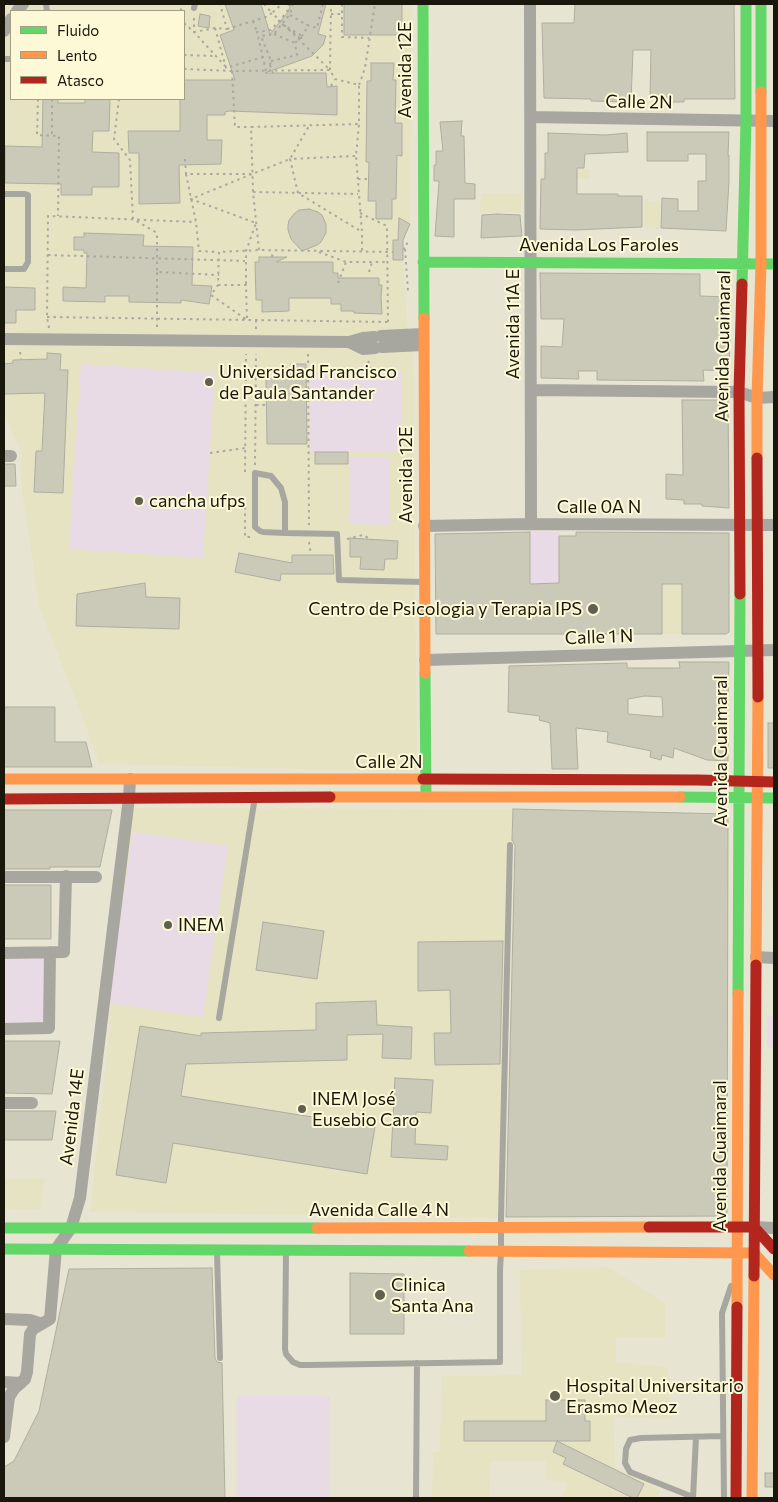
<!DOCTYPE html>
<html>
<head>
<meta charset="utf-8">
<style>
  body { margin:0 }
  #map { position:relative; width:778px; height:1502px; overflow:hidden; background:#e7e5d2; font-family:Commissioner,sans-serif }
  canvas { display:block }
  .frame { position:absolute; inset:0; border:5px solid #19170b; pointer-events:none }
  .legend { position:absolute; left:10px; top:10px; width:175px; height:90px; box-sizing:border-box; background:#fdf9d6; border:1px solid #a29f85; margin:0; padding:6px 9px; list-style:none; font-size:15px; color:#19170b }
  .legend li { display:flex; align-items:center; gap:10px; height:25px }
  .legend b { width:25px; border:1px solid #a29f85 }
</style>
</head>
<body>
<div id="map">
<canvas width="778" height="1502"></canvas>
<div class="frame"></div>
<ul class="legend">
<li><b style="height:6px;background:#63d668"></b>Fluido</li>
<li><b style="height:6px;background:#ff974d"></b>Lento</li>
<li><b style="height:6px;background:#b3261e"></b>Atasco</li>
</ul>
</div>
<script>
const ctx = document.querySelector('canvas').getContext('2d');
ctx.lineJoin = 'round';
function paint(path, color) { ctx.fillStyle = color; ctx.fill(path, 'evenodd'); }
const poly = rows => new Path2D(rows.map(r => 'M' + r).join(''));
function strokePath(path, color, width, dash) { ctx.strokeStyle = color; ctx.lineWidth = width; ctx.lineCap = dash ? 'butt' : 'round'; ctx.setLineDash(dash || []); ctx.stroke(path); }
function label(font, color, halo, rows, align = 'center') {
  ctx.font = font + ' Commissioner,sans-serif'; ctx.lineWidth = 4; ctx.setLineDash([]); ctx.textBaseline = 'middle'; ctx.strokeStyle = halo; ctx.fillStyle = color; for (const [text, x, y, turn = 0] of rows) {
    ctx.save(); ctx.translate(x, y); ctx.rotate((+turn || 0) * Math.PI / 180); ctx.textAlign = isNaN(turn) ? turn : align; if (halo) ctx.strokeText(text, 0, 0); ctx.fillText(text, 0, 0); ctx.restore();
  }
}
paint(poly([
  [4,4,411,4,412,39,410,224,403,239,403,260,408,330,413,352,417,772,99,764,88,732,39,606,22,490,20,450,4,412],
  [11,11,184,11,184,99,11,99],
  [541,169,590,169,590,179,541,178],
  [482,193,521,194,521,212,479,212],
  [644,201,660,201,660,229,644,228],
  [662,584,682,584,682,634,662,634],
  [132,808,513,809,501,1218,90,1212],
  [772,825,774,825,774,888,772,888,771,878],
  [45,1178,40,1210,4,1209,4,1179],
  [608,1267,665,1303,665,1337,616,1337,616,1362,668,1367,671,1419,614,1417,615,1467,661,1491,657,1498,561,1498,568,1483,546,1479,546,1461,491,1461,489,1498,432,1498,433,1452,440,1451,441,1376,521,1375,520,1270]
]), '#e6e3c3');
paint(poly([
  [81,364,215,373,203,558,69,549],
  [310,372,401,372,402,452,310,452],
  [350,457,390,458,390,525,349,524],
  [530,532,559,532,559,583,530,584],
  [133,832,228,846,203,1017,108,1003],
  [4,956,48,956,47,1024,4,1024],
  [767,1016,774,1016,774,1048,767,1047],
  [237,1396,330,1396,330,1498,237,1498]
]), '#e8dbe5');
const building = poly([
  [225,4,261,4,270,34,288,12,291,4,326,4,318,34,326,36,323,45,312,56,265,73,326,73,327,87,337,86,337,115,229,111,225,112,225,115,207,115,207,140,222,140,221,164,179,165,180,203,139,204,139,153,129,153,128,131,180,131,180,99,184,99,184,80,235,80,220,35,234,30,225,4],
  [344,4,402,4,402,35,344,35,344,4],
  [575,4,734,4,735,99,684,99,684,102,667,102,667,97,650,97,651,50,633,50,631,102,591,101,591,99,544,98,542,23,574,23,575,4],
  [200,14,210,16,209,28,198,26,200,14],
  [371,63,394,63,393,80,396,80,395,123,402,123,402,156,397,155,396,199,392,199,392,219,376,219,376,201,368,201,369,162,366,162,367,81,371,81,371,63],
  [43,99,58,99,58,103,85,103,85,99,110,99,109,131,93,131,92,152,119,153,119,187,92,187,92,195,61,195,61,184,5,183,5,146,42,147,43,99],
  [462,121,461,136,464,136,465,183,475,184,475,199,454,199,454,237,435,236,439,181,434,181,434,165,436,165,436,151,443,151,440,122,462,121],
  [647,132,729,132,728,155,729,155,729,181,726,231,661,228,662,198,678,199,678,211,698,211,698,181,706,181,706,154,688,154,688,161,647,161,647,132],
  [548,133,606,135,627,133,628,152,585,154,584,168,577,168,577,194,618,194,618,196,642,196,642,227,576,230,540,229,541,179,545,179,545,153,548,153,548,133],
  [309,209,318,212,322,215,326,224,326,233,321,242,317,245,302,251,291,239,288,230,288,225,289,220,295,213,299,210,309,209],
  [497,214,520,215,522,236,481,238,482,215,497,214],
  [399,218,410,224,403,240,403,260,393,260,393,240,398,240,399,218],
  [84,233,144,235,143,246,193,247,192,285,212,286,209,304,181,300,181,303,129,302,129,296,105,296,105,302,63,301,63,287,86,288,87,253,84,253,84,250,74,250,74,237,84,237,84,233],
  [259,257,287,257,276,262,333,262,333,273,338,273,338,278,379,278,379,285,382,285,381,297,382,314,354,313,354,311,341,311,341,304,331,304,331,298,289,298,289,311,262,312,262,300,256,300,255,262,259,262,259,257],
  [540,273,700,274,700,296,731,297,729,371,703,370,704,381,597,380,597,371,578,371,579,379,541,378,541,346,562,347,564,319,541,319,540,273],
  [4,287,35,288,35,310,16,310,16,323,4,323,4,287],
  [47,353,61,354,60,370,68,370,63,493,34,492,36,451,42,451,45,393,4,394,4,364,13,363,13,360,47,359,47,353],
  [291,364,306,364,307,444,267,444,266,378,280,378,280,368,292,368,291,364],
  [682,400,728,400,729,508,702,506,702,504,684,504,684,500,666,499,666,474,683,475,682,400],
  [315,452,348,452,348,464,315,464,315,452],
  [4,464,15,464,16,486,4,486,4,464],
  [530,532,530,584,559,583,559,536,576,536,576,532,729,533,729,632,726,634,682,634,682,584,662,584,662,634,436,634,435,534,530,532],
  [350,538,398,541,397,559,385,559,384,570,360,569,361,557,350,557,350,538],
  [239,553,292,563,292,555,333,555,334,574,281,574,280,581,235,572,239,553],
  [145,583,146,597,180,598,179,629,76,626,77,594,145,583],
  [679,662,729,662,727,742,728,742,728,761,707,760,674,748,673,758,662,755,661,760,650,757,651,751,607,742,608,732,576,728,578,769,552,769,550,723,539,720,540,716,508,712,509,666,627,663,627,668,680,668,679,662],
  [645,696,662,697,663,717,628,714,628,699,645,696],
  [4,707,55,707,55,742,86,742,92,767,4,767,4,707],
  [768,723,774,723,774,768,768,768,768,723],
  [513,809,728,814,727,1216,506,1217,515,845,512,840,513,809],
  [4,810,112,810,100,867,50,867,50,869,4,869,4,810],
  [4,885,51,885,51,939,4,939,4,885],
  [263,922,324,931,317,979,256,970,263,922],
  [503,941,500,1064,435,1065,434,1033,451,1033,450,990,418,991,418,942,503,941],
  [376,1001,377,1025,412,1027,411,1059,382,1058,383,1034,347,1035,347,1060,186,1064,181,1096,375,1127,367,1174,173,1143,166,1183,116,1175,140,1026,201,1036,201,1033,316,1030,316,1003,376,1001],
  [4,1041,60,1041,52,1094,4,1093,4,1041],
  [395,1078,433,1080,431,1113,416,1112,415,1144,448,1146,447,1160,391,1157,395,1078],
  [4,1111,56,1111,52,1140,4,1140,4,1111],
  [212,1268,215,1358,217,1362,222,1363,225,1498,4,1498,4,1467,14,1461,39,1411,69,1269,212,1268],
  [350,1273,404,1274,404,1334,350,1334,350,1273],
  [546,1400,585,1400,585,1421,590,1421,590,1441,464,1441,464,1421,546,1421,546,1400],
  [557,1441,644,1484,637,1498,633,1498,563,1464,566,1458,553,1452,557,1441],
  [765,1473,774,1473,774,1487,765,1487,765,1473]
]);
paint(building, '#cbc9b8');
strokePath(building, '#afad9f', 1);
strokePath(poly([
  [264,4,272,13,282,4],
  [342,4,342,37,369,38],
  [134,5,134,4],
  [181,11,181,4],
  [331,14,342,14],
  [290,15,307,25],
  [194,18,194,32,225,66],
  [253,21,257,32],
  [184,23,194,32,215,28,227,29,220,4],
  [282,24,302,36,300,38,282,24],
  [215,28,226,68,263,57],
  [227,29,266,17,272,13,330,70],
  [274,34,295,43],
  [184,55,216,56],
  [271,61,297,55,295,43,300,38,304,38,302,36,305,32,307,25,317,28,323,4],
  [270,65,271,61,261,36,274,34,290,14,293,4],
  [184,69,232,71,330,70,335,79,359,85,359,124,356,156,362,232,362,251],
  [330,70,331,4],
  [232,71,235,127,251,127],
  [266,71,257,32,271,30,287,12,289,4],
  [359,85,365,68,375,4],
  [331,86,334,80],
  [38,99,37,135,59,136,58,216],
  [52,99,52,136],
  [119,99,114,139,130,160,133,219,157,233,157,272,219,275],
  [355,156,290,159,298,193,362,232],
  [185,159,186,174,252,174,290,159,309,126],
  [186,174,196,222,199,251,218,252],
  [358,179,369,179],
  [253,192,358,194],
  [360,213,387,226,388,324],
  [403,248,405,249,408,241],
  [405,249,408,291],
  [259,250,253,192,251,127,359,124],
  [319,252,346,262,387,262],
  [48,255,245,261],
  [272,257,273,251],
  [369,272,372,262],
  [338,283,346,262],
  [246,284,246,251,256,223,191,199,252,174],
  [218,285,246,285,247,320,211,295,218,285,219,252,259,250,393,252],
  [47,317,388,322],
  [256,320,256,330],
  [157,327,157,272],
  [49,328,47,317,48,216,196,222],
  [20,352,21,359],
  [308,354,309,525],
  [368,361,373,372],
  [256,405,267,405],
  [210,453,245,448],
  [255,465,256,354],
  [245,472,246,354],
  [245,507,245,537,252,537],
  [347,539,363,535,372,540],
  [309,542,311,555]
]), '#aaa89f', 2, [2.5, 4]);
strokePath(poly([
  [46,4,47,11],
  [194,8,195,4],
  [4,59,11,59],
  [4,194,25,194,28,195,28,262,24,269,4,269],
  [255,473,271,476,281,488,285,502,285,533,263,532,260,531,255,527,255,473],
  [285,533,337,534,339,580,423,582],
  [219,1018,255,797],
  [217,1252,220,1358],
  [286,1252,285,1349,286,1354,293,1362,300,1365,309,1365,500,1362,500,1270,501,1252,501,1218,510,845],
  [693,1497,630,1472,625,1463,626,1449,630,1440,641,1438,723,1436],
  [416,1498,417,1363],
  [693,1498,696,1437],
  [724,1498,722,1313,731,1286]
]), '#a7a7a0', 6);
strokePath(poly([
  [530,4,531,524],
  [17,11,23,4],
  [4,31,11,19],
  [531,117,774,121],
  [381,336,423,334],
  [4,339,349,342,363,338,374,337],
  [349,342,363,349,375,348],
  [382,347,423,345],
  [531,390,739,392,757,398,774,397],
  [4,456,11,456],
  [424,526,531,524,774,525],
  [425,660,774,650],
  [4,877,96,877],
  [4,953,64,952,66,876],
  [756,957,774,958],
  [4,1029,49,1028,50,952],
  [4,1103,32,1103],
  [754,1227,774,1228],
  [4,1319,30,1320,42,1324],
  [4,1382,21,1383],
  [4,1437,9,1397,14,1389,25,1379,27,1372,30,1334,33,1329,50,1319,56,1249,71,1228,80,1198,129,798,130,779]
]), '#a7a7a0', 12);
strokePath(poly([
  [423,4,424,318],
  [761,4,761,92],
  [423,262,774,264],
  [742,284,746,121,746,4],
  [425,673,426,796],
  [680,797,774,798],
  [738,994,740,594],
  [4,1228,317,1228],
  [4,1249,469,1251]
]), '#63d668', 11);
strokePath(poly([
  [424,318,425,673],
  [757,458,757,398,761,264,761,92],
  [4,779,423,779],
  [330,797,680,797],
  [756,965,758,697],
  [317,1228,649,1227],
  [469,1251,754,1253,774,1275],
  [737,1307,738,994],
  [752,1498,754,1276]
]), '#ff974d', 11);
strokePath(poly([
  [757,458,758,697],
  [740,594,739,392,742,284],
  [423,779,698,780,774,782],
  [4,799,330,797],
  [649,1227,754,1227,774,1249],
  [754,1276,756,965],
  [736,1498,737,1307]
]), '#b3261e', 11);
strokePath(poly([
  [270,65,273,73]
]), '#aaa89f', 2, [2.5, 4]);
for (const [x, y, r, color] of [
  [209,382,5,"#615f51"],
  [139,501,5,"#615f51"],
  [593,609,6,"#615f51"],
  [168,925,5,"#615f51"],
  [302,1109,5,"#615f51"],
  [380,1295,6,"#615f51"],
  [555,1396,6,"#615f51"]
]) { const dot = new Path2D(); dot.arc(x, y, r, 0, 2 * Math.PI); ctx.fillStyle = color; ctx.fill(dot); strokePath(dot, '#fdf9d6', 2); }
label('18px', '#19170b', '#fdf9d6', [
  ["Avenida 12E",405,70,-90],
  ["Calle 2N",639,102,1],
  ["Avenida Los Faroles",599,245],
  ["Avenida 11A E",513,324,-90],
  ["Avenida Guaimaral",723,346,-89],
  ["Avenida 12E",406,475,-90],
  ["Calle 0A N",599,507],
  ["Calle 1 N",599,637,-2],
  ["Avenida Guaimaral",721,751,-90],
  ["Calle 2N",389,762],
  ["Avenida 14E",72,1117,-83],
  ["Avenida Guaimaral",720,1156,-90],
  ["Avenida Calle 4 N",379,1210]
]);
label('18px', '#19170b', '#fdf9d6', [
  ["Universidad Francisco",219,372],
  ["de Paula Santander",219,393],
  ["cancha ufps",149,501],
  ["Centro de Psicologia y Terapia IPS",582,609,"right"],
  ["INEM",178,925],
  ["INEM José",312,1099],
  ["Eusebio Caro",312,1120],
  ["Clinica",391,1285],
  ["Santa Ana",391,1306],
  ["Hospital Universitario",566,1386],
  ["Erasmo Meoz",566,1407]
], 'left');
</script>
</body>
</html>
